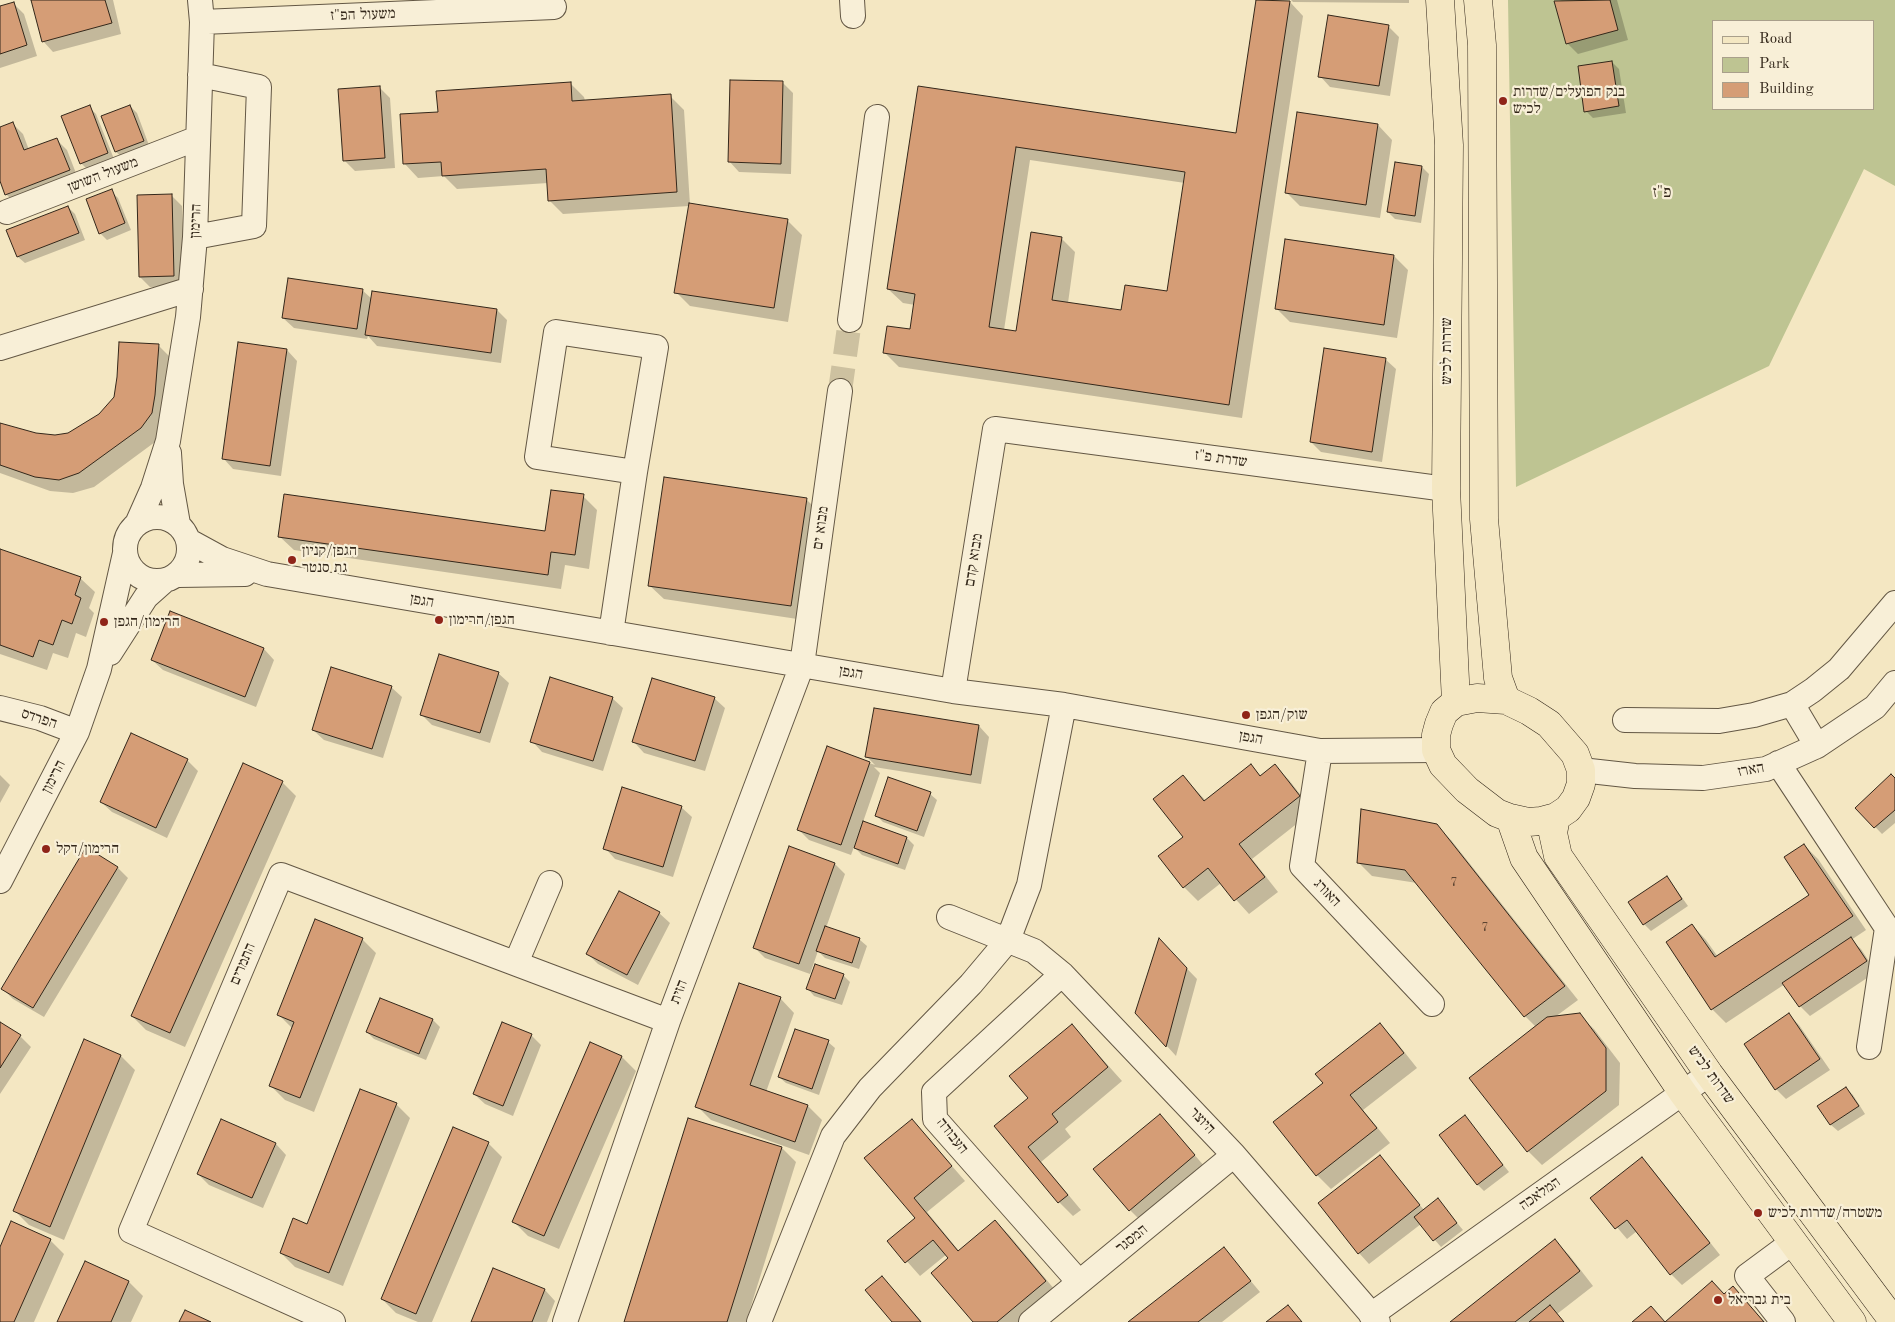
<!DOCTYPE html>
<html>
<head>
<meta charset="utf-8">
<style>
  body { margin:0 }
  #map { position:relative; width:1895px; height:1322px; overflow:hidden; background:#f4e7c2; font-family:"Old Standard TT",serif }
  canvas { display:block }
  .legend { position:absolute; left:1712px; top:20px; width:162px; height:90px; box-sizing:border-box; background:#f8efd7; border:1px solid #a99f8b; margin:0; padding:6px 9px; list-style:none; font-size:15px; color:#33271a }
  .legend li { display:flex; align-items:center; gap:10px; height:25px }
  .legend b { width:25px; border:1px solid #a99f8b }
</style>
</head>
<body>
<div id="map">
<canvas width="1895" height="1322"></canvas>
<ul class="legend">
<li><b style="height:6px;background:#f4e7c2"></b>Road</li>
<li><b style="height:14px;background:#bec492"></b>Park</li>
<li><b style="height:14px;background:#d59d76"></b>Building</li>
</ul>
</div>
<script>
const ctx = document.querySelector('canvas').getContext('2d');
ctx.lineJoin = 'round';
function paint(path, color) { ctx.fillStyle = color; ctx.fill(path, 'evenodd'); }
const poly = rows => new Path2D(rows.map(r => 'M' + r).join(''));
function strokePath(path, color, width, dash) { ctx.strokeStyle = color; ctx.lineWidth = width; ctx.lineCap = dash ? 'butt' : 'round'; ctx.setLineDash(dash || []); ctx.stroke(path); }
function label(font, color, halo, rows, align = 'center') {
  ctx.font = font + ' "Old Standard TT","Frank Ruhl Libre",serif'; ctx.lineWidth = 4.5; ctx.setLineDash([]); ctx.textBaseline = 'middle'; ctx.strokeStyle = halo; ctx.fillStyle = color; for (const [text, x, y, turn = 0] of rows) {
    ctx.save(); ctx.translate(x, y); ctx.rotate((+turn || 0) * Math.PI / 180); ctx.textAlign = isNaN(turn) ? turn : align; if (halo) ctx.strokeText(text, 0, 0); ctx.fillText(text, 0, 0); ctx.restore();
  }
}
paint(poly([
  [1508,0,1895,0,1895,186,1864,169,1769,366,1516,487],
  [1714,21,1874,21,1874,109,1714,109]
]), '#bec492');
paint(poly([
  [32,0,113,0,121,34,53,52,43,41],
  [1257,0,1293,2,1290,2,1303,16,1242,418,899,367,885,353,911,331,915,305,903,303,888,289,919,87,1237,135],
  [1030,160,1185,183,1168,293,1122,312,1068,303,1075,252,1061,238,1017,332,1004,330],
  [1291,0,1409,0,1409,3,1293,2],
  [1562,0,1617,0,1628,40,1578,54,1567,43,1556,2],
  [13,3,24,14,37,56,0,68,0,7],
  [1388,26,1399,37,1390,96,1330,87,1320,76],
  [1612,62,1619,69,1626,113,1593,118,1586,111],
  [782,82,793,93,791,174,739,172,729,161],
  [570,83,584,97,585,101,670,96,684,110,690,205,788,221,802,235,788,322,690,306,676,292,689,206,563,214,549,200,548,183,457,189,444,176,418,178,404,163,439,113],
  [380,88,390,98,395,168,355,171,344,160],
  [130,106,137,113,150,148,123,158,116,152],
  [89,107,96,114,114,159,88,170,81,163],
  [1298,113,1378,125,1392,140,1380,218,1300,206,1286,192],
  [13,124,23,134,29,150,56,139,67,150,79,181,17,205,6,194,0,178,0,129],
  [1396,163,1422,167,1429,174,1421,223,1395,219,1388,212],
  [111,191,118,198,131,230,107,240,100,233],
  [172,196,182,206,184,286,150,287,140,277],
  [68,207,75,214,85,240,25,263,18,257],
  [1394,256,1408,270,1397,338,1290,322,1276,308],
  [362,290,372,299,497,310,507,320,501,363,377,346,368,336,367,339,294,328,283,318],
  [159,346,173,360,165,427,155,442,94,487,73,493,50,491,0,473,0,425,36,434,55,437,69,434,100,415],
  [287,350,297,361,281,476,233,469,223,458],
  [1385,359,1396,369,1382,462,1321,452,1311,442],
  [583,496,597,510,589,569,565,565,561,589,294,550,279,536,546,533],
  [806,499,820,513,804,620,664,599,649,585],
  [0,550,80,578,95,592,89,608,94,613,86,637,76,633,68,658,53,653,47,670,0,654],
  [170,613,264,649,274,660,256,707,163,670,152,660],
  [498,673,509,683,490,743,432,725,422,715],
  [391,687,402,697,383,758,324,740,313,730],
  [612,698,623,708,603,771,542,752,532,741],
  [714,698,725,708,705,771,644,753,634,742],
  [979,726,989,737,981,784,874,767,880,773,863,822,907,838,914,845,905,870,862,855,854,847,851,855,809,840,799,830,828,748,875,765,867,757],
  [187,760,198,771,167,838,112,812,101,802],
  [1250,766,1261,776,1275,766,1289,780,1313,811,1252,859,1278,892,1249,914,1221,883,1198,901,1184,887,1183,776,1206,801],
  [0,775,10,785,0,803],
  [1895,780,1895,823,1882,834,1857,808],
  [282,782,296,796,185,1047,146,1030,132,1016],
  [930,794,937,800,924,837,883,822,876,815],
  [681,807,692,817,673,877,615,859,605,848],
  [1436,826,1451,840,1578,1000,1555,1017,1579,1015,1594,1029,1620,1063,1619,1105,1542,1165,1528,1151,1470,1078,1536,1027,1525,1016,1417,883,1372,876,1358,862],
  [1804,845,1818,859,1866,930,1851,940,1861,949,1876,972,1810,1016,1800,1006,1785,984,1726,1023,1712,1009,1667,942,1692,925,1706,940,1718,957,1810,895],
  [835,864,845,874,826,928,860,940,867,946,859,969,825,958,818,951,810,974,765,958,754,947],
  [118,868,128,878,44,1017,13,999,2,988],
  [1667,878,1673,885,1688,906,1651,931,1644,924],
  [659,913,670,923,638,985,598,964,588,954],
  [362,939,376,953,314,1112,285,1100,271,1086,293,1029,279,1015],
  [1169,950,1197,979,1176,1056,1137,1013],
  [843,975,850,982,842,1005,814,996,808,989],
  [780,998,794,1013,766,1092,808,1106,822,1120,809,1155,711,1120,697,1106],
  [380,999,433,1020,440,1027,426,1060,374,1039,367,1032],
  [1789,1015,1799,1025,1830,1070,1786,1099,1776,1089],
  [0,1023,20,1036,31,1047,0,1094],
  [1072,1025,1122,1081,1065,1129,1071,1137,1041,1162,1081,1210,1073,1216,1059,1202,996,1126,1030,1098],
  [1380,1025,1394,1039,1417,1068,1363,1110,1390,1143,1331,1189,1317,1175,1324,1083],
  [531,1035,541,1045,513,1116,485,1104,474,1094],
  [828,1042,835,1048,819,1095,786,1083,779,1077],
  [591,1044,622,1057,636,1071,559,1249,528,1236,513,1221],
  [121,1056,135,1070,64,1240,29,1225,15,1211],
  [1846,1088,1853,1095,1865,1114,1838,1131,1831,1125,1819,1106],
  [396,1104,410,1118,343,1286,295,1267,281,1253,307,1225],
  [1160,1115,1205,1167,1140,1220,1130,1210],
  [1465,1117,1509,1172,1484,1191,1477,1184],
  [689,1120,782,1148,796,1162,746,1322,626,1322],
  [912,1120,965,1181,927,1212,959,1251,995,1221,1009,1235,1060,1296,1028,1322,974,1322,950,1259,947,1254,920,1276,889,1241,917,1218,866,1159],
  [222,1121,276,1144,286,1155,263,1208,209,1185,198,1174],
  [488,1143,502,1157,432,1322,418,1322,396,1313,382,1299],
  [1380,1157,1424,1210,1438,1200,1463,1230,1441,1247,1421,1224,1369,1264,1359,1253,1319,1204],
  [1642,1159,1652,1169,1720,1255,1682,1285,1671,1274,1637,1231,1627,1239,1592,1198],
  [50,1240,64,1254,34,1322,0,1322,0,1250],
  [1555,1241,1569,1255,1593,1286,1557,1314,1564,1322,1452,1322],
  [1224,1249,1260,1292,1222,1322,1130,1322],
  [85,1263,129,1282,143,1296,131,1322,59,1322],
  [494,1270,545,1290,555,1301,547,1322,473,1322],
  [882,1278,896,1292,922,1322,894,1322],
  [1733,1288,1765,1322,1666,1322,1725,1295]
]), '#0003');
const building = poly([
  [31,0,105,0,112,23,42,42,31,0],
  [1256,0,1290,1,1229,405,883,353,887,326,910,329,915,294,887,289,918,86,1236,133,1256,0],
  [1016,147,1185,172,1167,291,1125,285,1121,310,1052,300,1062,237,1031,232,1016,331,989,327,1016,147],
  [1610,0,1618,30,1566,44,1554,1,1610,0],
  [14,2,27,45,0,54,0,6,14,2],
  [1328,15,1389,25,1379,86,1318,77,1328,15],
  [1612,61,1619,106,1584,112,1578,66,1612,61],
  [730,80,783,81,781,164,728,162,730,80],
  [571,82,572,101,671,94,677,192,548,201,546,169,442,176,441,162,403,164,400,114,438,112,436,91,571,82],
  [380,86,385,158,343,161,338,89,380,86],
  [90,105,108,153,80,164,61,116,90,105],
  [130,105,144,141,115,152,101,116,130,105],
  [1297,112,1378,124,1366,205,1285,193,1297,112],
  [13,122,24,150,57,138,70,170,5,195,0,181,0,127,13,122],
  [1395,162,1422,166,1415,216,1387,212,1395,162],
  [112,189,125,223,99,234,86,199,112,189],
  [172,194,174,276,139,277,137,195,172,194],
  [689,203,788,219,774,308,674,293,689,203],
  [68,206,79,233,17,257,6,230,68,206],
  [1285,239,1394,255,1384,325,1275,309,1285,239],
  [288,278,363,289,357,329,282,318,288,278],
  [372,291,497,309,491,353,365,335,372,291],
  [119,342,159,344,155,395,152,413,141,428,79,473,59,480,35,477,0,465,0,423,36,433,55,435,68,433,99,414,114,397,117,377,119,342],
  [238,342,287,349,270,466,222,459,238,342],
  [1324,348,1386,358,1372,452,1310,442,1324,348],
  [664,477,807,498,791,606,648,586,664,477],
  [551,490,584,494,575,555,551,552,548,575,278,537,284,494,545,531,551,490],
  [0,549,81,577,75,595,81,598,72,624,62,620,53,645,39,640,33,657,0,645,0,549],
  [170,611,264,648,245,697,151,660,170,611],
  [439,654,499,672,480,733,420,715,439,654],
  [331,667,392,686,372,749,312,730,331,667],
  [550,677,613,697,593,761,530,742,550,677],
  [652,678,715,697,695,761,632,742,652,678],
  [874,708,979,725,971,775,865,757,874,708],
  [131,733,188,759,156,828,100,802,131,733],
  [827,746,870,762,841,845,797,830,827,746],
  [243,763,283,781,170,1033,131,1016,243,763],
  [1251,764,1260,776,1275,764,1300,796,1239,844,1265,877,1234,901,1208,868,1183,888,1158,856,1183,837,1153,799,1183,775,1204,801,1251,764],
  [1891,774,1895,778,1895,810,1874,828,1855,808,1891,774],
  [888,777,931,792,917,831,875,816,888,777],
  [622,787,682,806,663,867,603,849,622,787],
  [1361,809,1437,824,1565,986,1524,1017,1405,870,1357,863,1361,809],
  [863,821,907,837,898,864,854,848,863,821],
  [1804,844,1853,916,1711,1010,1666,942,1692,924,1715,957,1809,895,1784,857,1804,844],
  [789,846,835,863,799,964,753,948,789,846],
  [86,847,118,867,33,1008,1,989,86,847],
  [1667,876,1682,899,1643,925,1628,902,1667,876],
  [619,891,660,912,627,975,586,954,619,891],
  [315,919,363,938,300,1098,269,1086,294,1022,277,1015,315,919],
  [825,926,860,938,852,963,816,951,825,926],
  [1851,937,1867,961,1799,1007,1782,983,1851,937],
  [1159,938,1187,968,1166,1047,1135,1013,1159,938],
  [815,964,844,974,835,999,806,989,815,964],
  [739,983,781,997,750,1085,808,1105,795,1142,695,1107,739,983],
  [380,998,433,1019,419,1054,366,1032,380,998],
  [1580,1013,1606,1048,1606,1091,1527,1152,1469,1078,1547,1017,1580,1013],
  [1789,1013,1820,1059,1775,1090,1744,1044,1789,1013],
  [0,1022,21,1035,0,1068,0,1022],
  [502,1022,532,1034,503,1106,473,1094,502,1022],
  [1380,1023,1404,1053,1350,1095,1377,1128,1316,1176,1273,1122,1323,1083,1315,1074,1380,1023],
  [1072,1024,1108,1067,1052,1114,1058,1122,1028,1147,1068,1195,1058,1203,994,1126,1028,1098,1009,1076,1072,1024],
  [795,1029,829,1040,812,1089,778,1077,795,1029],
  [84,1039,121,1055,50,1227,13,1211,84,1039],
  [590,1042,622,1056,544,1236,512,1222,590,1042],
  [1846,1087,1859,1106,1830,1125,1817,1106,1846,1087],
  [360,1089,397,1103,329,1273,280,1253,293,1218,307,1224,360,1089],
  [1160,1114,1195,1155,1129,1211,1093,1169,1160,1114],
  [1465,1115,1503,1165,1477,1185,1439,1135,1465,1115],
  [688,1118,782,1147,727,1322,624,1322,688,1118],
  [221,1119,276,1143,252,1198,197,1174,221,1119],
  [912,1119,952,1166,914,1198,958,1251,995,1220,1046,1281,997,1322,973,1322,931,1273,948,1258,933,1240,905,1263,887,1241,915,1218,864,1158,912,1119],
  [453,1127,489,1142,416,1314,381,1299,453,1127],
  [1380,1155,1420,1205,1358,1254,1318,1203,1380,1155],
  [1642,1157,1710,1243,1670,1275,1627,1220,1615,1229,1590,1198,1642,1157],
  [1438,1198,1457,1223,1433,1241,1414,1217,1438,1198],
  [11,1221,51,1239,14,1322,0,1322,0,1247,11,1221],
  [1555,1239,1580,1271,1515,1322,1450,1322,1555,1239],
  [1224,1247,1251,1281,1198,1322,1128,1322,1224,1247],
  [85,1261,129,1281,111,1322,57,1322,85,1261],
  [493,1268,545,1289,532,1322,471,1322,493,1268],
  [882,1276,921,1322,892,1322,865,1290,882,1276],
  [1712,1281,1724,1294,1733,1286,1764,1322,1632,1322,1651,1306,1665,1322,1712,1281],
  [1288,1305,1302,1322,1266,1322,1288,1305],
  [1550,1305,1564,1322,1529,1322,1550,1305],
  [185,1310,211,1322,179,1322,185,1310]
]);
paint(building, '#d59d76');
strokePath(building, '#33271a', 1);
strokePath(poly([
  [840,391,850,320]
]), '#cdc1a0', 24, [24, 12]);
const minor = poly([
  [852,0,853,16],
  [202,22,554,7],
  [7,212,198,138],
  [195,237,254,226,259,87,200,75],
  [850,320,877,117],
  [0,348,191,289],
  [169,453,171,484,178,524],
  '125 549a32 32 0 1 1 64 0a32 32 0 1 1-64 0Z',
  [137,524,153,488,168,441,188,317,195,237,202,22,200,0],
  [189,541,222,559,267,574,953,691,1064,705,1320,751,1436,750],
  [178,575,245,574],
  [611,633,635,472,656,347,556,332,537,457,635,472],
  [110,653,146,597,164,581],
  [953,691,995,429,1446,489],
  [1792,704,1817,746],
  [0,708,40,718,77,732],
  [1625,720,1719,721,1754,715,1792,704,1813,690,1839,669,1895,603],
  [1320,751,1302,866,1432,1004],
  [1778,763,1887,928,1869,1047],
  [1581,770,1635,776,1703,778,1766,769,1817,746,1875,707,1895,683],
  [0,881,77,732,99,669,125,553],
  [949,917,1034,951,1062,974,1234,1155,1378,1322],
  [516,963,550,883],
  [1062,974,934,1092,935,1119,1079,1282],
  [1371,1315,1709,1074],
  [333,1322,131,1231,281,875,668,1021],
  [565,1322,668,1021,802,665,840,391],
  [759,1322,833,1136,870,1088,971,984,1008,940,1029,885,1064,705],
  [1031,1322,1234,1155],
  [1783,1322,1747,1276,1793,1242]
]);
const major = poly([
  [1440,0,1449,145,1446,489,1456,702],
  [1478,0,1482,45,1484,519,1498,678,1506,700],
  [1477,698,1506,700,1529,711,1549,724,1575,754,1581,770,1581,784,1576,798,1568,809,1556,817,1541,821,1528,822,1510,818,1497,813,1467,790,1443,765,1436,750,1436,735,1439,724,1444,712,1456,702,1477,698],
  [1556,817,1553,833,1558,856,1709,1074,1894,1322],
  [1510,818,1524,858,1683,1093,1852,1322]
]);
strokePath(minor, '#635744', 26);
strokePath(major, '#33271a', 29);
strokePath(minor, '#f8efd7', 24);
strokePath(major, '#f4e7c2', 28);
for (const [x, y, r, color] of [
  [1503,101,5,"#8f2418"],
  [292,560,5,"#8f2418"],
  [439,620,5,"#8f2418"],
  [104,622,5,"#8f2418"],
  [1246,715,5,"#8f2418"],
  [46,849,5,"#8f2418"],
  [1758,1213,5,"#8f2418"],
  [1718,1300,5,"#8f2418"]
]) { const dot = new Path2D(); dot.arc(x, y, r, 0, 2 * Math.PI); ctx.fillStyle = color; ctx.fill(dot); strokePath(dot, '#f8efd7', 2); }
label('12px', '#5c4431', null, [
  ["7",1454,883],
  ["7",1485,928]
]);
label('15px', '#33271a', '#f8efd7', [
  ["משעול הפ\"ז",363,15,-2],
  ["משעול השושן",103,175,-21],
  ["הרימון",196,221,-88],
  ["שדרות לכיש",1447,351,-90],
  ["שדרת פ\"ז",1221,459,8],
  ["מבוא ים",821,528,-82],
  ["מבוא קדם",974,560,-81],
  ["הגפן",422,601,10],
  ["הגפן",851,673,10],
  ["הפרדס",39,719,18],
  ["הגפן",1251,738,10],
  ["הארז",1751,770,-10],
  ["הרימון",54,777,-63],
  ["האורג",1327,893,47],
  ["התמרים",243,964,-67],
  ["הזית",679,992,-69],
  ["שדרות לכיש",1711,1075,54],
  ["היוצר",1202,1121,47],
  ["העבודה",952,1136,52],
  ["המלאכה",1540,1194,-35],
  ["המסגר",1132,1239,-39]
]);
label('15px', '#33271a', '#f8efd7', [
  ["בנק הפועלים/שדרות",1513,92],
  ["לכיש",1513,109],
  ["הגפן/קניון",302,551],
  ["גת סנטר",302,568],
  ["הגפן/הרימון",449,620],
  ["הרימון/הגפן",114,622],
  ["שוק/הגפן",1256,715],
  ["הרימון/דקל",56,849],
  ["משטרה/שדרות לכיש",1768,1213],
  ["בית גבריאל",1728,1300]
], 'left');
label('16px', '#33271a', '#f8efd7', [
  ["פ\"ז",1662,193]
]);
</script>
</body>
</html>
